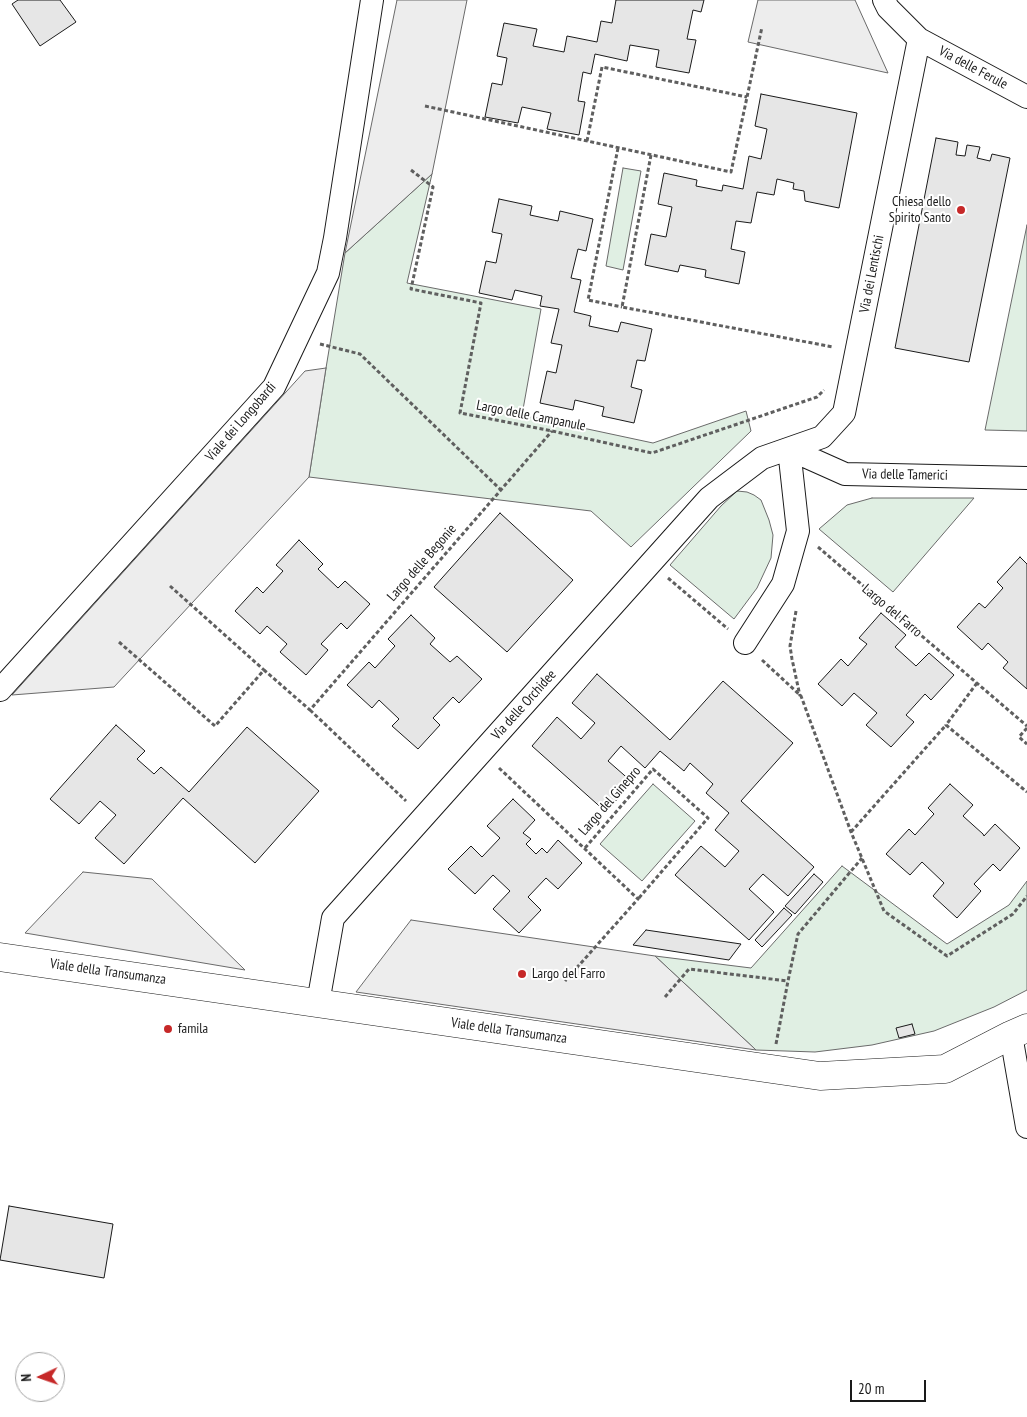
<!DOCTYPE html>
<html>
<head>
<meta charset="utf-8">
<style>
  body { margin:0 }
  #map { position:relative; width:1027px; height:1417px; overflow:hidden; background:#fff; font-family:"PT Sans Narrow",sans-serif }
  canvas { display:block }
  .north { position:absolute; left:15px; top:1352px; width:50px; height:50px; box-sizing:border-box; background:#fff; border:1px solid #a3a3a3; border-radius:50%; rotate:267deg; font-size:14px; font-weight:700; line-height:20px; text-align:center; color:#1a1a1a }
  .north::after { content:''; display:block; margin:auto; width:18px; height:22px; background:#c62828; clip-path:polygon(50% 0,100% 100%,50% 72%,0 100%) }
  .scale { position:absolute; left:850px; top:1380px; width:76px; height:22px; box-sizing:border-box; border:2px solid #1a1a1a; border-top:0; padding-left:6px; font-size:15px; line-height:18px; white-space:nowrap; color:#1a1a1a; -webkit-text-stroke:4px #fff; paint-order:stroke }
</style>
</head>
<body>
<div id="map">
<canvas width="1027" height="1417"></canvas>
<div class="north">N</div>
<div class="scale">20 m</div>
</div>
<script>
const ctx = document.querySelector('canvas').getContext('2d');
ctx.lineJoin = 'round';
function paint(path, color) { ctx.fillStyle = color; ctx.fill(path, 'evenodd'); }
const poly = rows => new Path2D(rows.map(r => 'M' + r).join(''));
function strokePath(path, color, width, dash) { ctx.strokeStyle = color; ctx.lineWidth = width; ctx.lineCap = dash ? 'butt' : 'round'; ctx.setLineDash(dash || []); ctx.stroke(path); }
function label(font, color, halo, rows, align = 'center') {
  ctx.font = font + ' "PT Sans Narrow",sans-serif'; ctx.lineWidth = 4; ctx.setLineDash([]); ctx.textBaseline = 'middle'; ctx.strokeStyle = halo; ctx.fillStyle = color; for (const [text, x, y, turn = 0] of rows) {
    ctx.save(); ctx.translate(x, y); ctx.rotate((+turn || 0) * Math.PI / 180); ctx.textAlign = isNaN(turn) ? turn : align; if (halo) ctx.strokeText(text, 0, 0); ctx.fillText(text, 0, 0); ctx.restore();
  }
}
const green = poly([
  [623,168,641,171,623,270,606,266,623,168],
  [432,174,407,283,541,309,522,415,653,443,746,411,751,431,631,547,591,511,309,477,326,368,345,253,432,174],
  [1027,225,1027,431,985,430,1027,225],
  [737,491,747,492,754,495,761,500,769,520,773,535,771,558,757,588,734,619,670,565,721,506,737,491],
  [872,498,974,498,893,592,819,529,847,505,872,498],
  [653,784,695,821,642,881,600,844,653,784],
  [842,866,947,944,1009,905,1027,881,1027,990,994,1007,934,1031,872,1045,815,1052,756,1050,655,956,751,968,842,866]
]);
paint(green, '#e0efe3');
strokePath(green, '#6a6a6a', 1);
const parking = poly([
  [397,0,467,0,432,174,345,253,397,0],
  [758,0,855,0,888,73,748,42,758,0],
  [326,368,309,477,114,687,12,695,305,371,326,368],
  [83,872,152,879,245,970,25,933,83,872],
  [411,920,655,956,756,1050,356,992,411,920]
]);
paint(parking, '#ededed');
strokePath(parking, '#6a6a6a', 1);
const building = poly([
  [18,0,60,0,76,22,40,46,12,4,18,0],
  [616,0,704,0,701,12,693,10,687,39,696,40,689,73,656,67,659,50,630,45,627,61,595,54,591,74,583,72,578,101,585,102,579,135,547,129,551,113,522,107,518,123,485,117,492,83,502,85,507,58,497,56,504,23,537,29,533,46,564,52,567,36,597,42,601,21,612,23,616,0],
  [761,94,857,113,839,208,805,201,804,191,793,189,794,183,777,179,774,195,757,192,751,223,736,221,731,249,745,252,739,284,705,277,706,270,680,265,678,272,645,265,651,234,666,237,672,207,658,204,664,173,697,180,696,186,722,191,723,185,743,189,749,156,761,159,767,129,755,126,761,94],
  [936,138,958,142,956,155,965,156,967,145,980,147,977,158,990,161,992,154,1010,158,969,362,895,348,936,138],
  [499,199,532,206,530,215,558,221,560,211,593,219,586,251,578,249,571,278,581,280,574,312,591,316,589,326,618,332,621,322,652,329,645,361,637,360,631,387,642,390,634,423,602,416,604,407,575,400,573,410,540,403,547,371,556,373,562,345,551,343,559,309,540,306,542,296,515,290,512,300,479,293,486,261,496,263,502,234,492,232,499,199],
  [500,513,573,580,507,652,434,587,500,513],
  [299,540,323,564,318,569,338,588,345,581,370,604,347,629,341,623,321,644,328,650,306,675,280,652,287,644,267,626,260,634,235,611,257,587,263,593,283,571,276,565,299,540],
  [1020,557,1027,564,1027,689,1003,668,1008,662,988,643,982,650,957,627,979,603,985,608,1003,588,997,582,1020,557],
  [881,613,906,635,895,647,916,666,929,653,954,675,931,700,925,694,906,715,914,722,891,747,866,725,877,713,854,693,842,706,818,684,841,659,848,666,867,644,859,638,881,613],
  [411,615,435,638,430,644,450,662,457,656,482,679,459,703,453,697,433,718,440,725,418,749,392,726,399,719,379,700,372,708,347,685,369,662,375,668,395,646,388,639,411,615],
  [597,674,670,740,723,681,793,743,741,801,814,867,788,896,763,874,749,889,774,912,749,940,675,875,701,846,725,867,739,851,715,830,729,813,706,793,713,784,690,763,684,771,660,751,645,768,621,746,608,761,632,782,606,812,532,746,557,717,581,739,595,723,572,703,597,674],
  [116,725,145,751,137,759,154,774,161,767,189,792,247,727,319,791,255,863,183,798,124,864,95,838,116,815,100,801,79,824,50,799,116,725],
  [950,784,973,805,963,816,983,834,984,836,995,824,1020,848,1000,871,993,864,974,884,981,891,957,918,933,896,944,883,922,862,910,875,886,854,909,829,915,835,934,814,928,808,950,784],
  [513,799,535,820,523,833,531,839,526,844,536,854,542,848,547,853,558,840,582,863,558,889,546,878,528,897,541,910,519,933,493,909,510,891,493,875,475,894,448,869,471,846,482,857,500,838,487,826,513,799],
  [814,874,823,882,795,914,785,906,814,874],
  [784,908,792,915,762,947,755,940,784,908],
  [646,930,741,944,729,960,633,945,646,930],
  [912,1024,915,1034,899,1038,896,1028,912,1024],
  [9,1206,113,1224,104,1278,0,1260,9,1206]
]);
paint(building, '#e6e6e6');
strokePath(building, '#1a1a1a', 1);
const street = poly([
  [884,0,888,8,919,39,1027,97],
  [789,449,845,474,1027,478],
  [745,643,783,584,798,531,789,449],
  [0,690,274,387,328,273,335,238,372,0],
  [318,1003,333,918,709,498,762,458,822,437,844,413,919,39],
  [1011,1035,1027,1127]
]);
const secondary = poly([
  [0,957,820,1076,945,1069,1011,1035,1027,1028]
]);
strokePath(street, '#1a1a1a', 24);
strokePath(secondary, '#1a1a1a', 29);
strokePath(poly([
  [425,106,731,172,762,27],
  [587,141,602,67,747,97],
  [618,148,588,300,622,307],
  [651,155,622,307,833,347],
  [411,170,433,187,411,289,481,303,460,413,552,431,652,453,817,397,824,390],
  [320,344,360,354,501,490],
  [818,547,1027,726],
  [668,578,728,629],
  [170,586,264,670],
  [796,611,790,646,792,659,800,696],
  [119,642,215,726,264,670,310,710,552,431],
  [762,660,801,696,851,832,884,911,947,956,1013,914,1027,896],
  [977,683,946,725,1027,792],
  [310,710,406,801],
  [1027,728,1019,737,1027,744],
  [499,768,638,899,565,981],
  [851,832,946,725],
  [585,848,653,769,708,818,638,899],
  [665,997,689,969,788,981],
  [776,1044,788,981,798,934,862,858]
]), '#5f5f5f', 3, [4, 2.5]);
strokePath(street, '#fff', 22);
strokePath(secondary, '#fff', 28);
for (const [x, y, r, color] of [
  [961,210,5,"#c62828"],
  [522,974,5,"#c62828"],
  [168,1029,5,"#c62828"]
]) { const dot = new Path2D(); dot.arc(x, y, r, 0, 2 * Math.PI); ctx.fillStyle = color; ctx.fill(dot); strokePath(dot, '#fff', 2); }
label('14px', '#1a1a1a', '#fff', [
  ["Via delle Ferule",973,68,28],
  ["Via dei Lentischi",872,274,-79],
  ["Largo delle Campanule",531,416,11],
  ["Viale dei Longobardi",241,422,-49],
  ["Via delle Tamerici",905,475,1],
  ["Largo delle Begonie",422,563,-49],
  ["Largo del Farro",892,611,40],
  ["Via delle Orchidee",524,705,-48],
  ["Largo del Ginepro",610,801,-49],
  ["Viale della Transumanza",108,972,8],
  ["Viale della Transumanza",509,1031,8]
]);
label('14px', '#1a1a1a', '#fff', [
  ["Chiesa dello",951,202,"right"],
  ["Spirito Santo",951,218,"right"],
  ["Largo del Farro",532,974],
  ["famila",178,1029]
], 'left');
</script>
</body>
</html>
